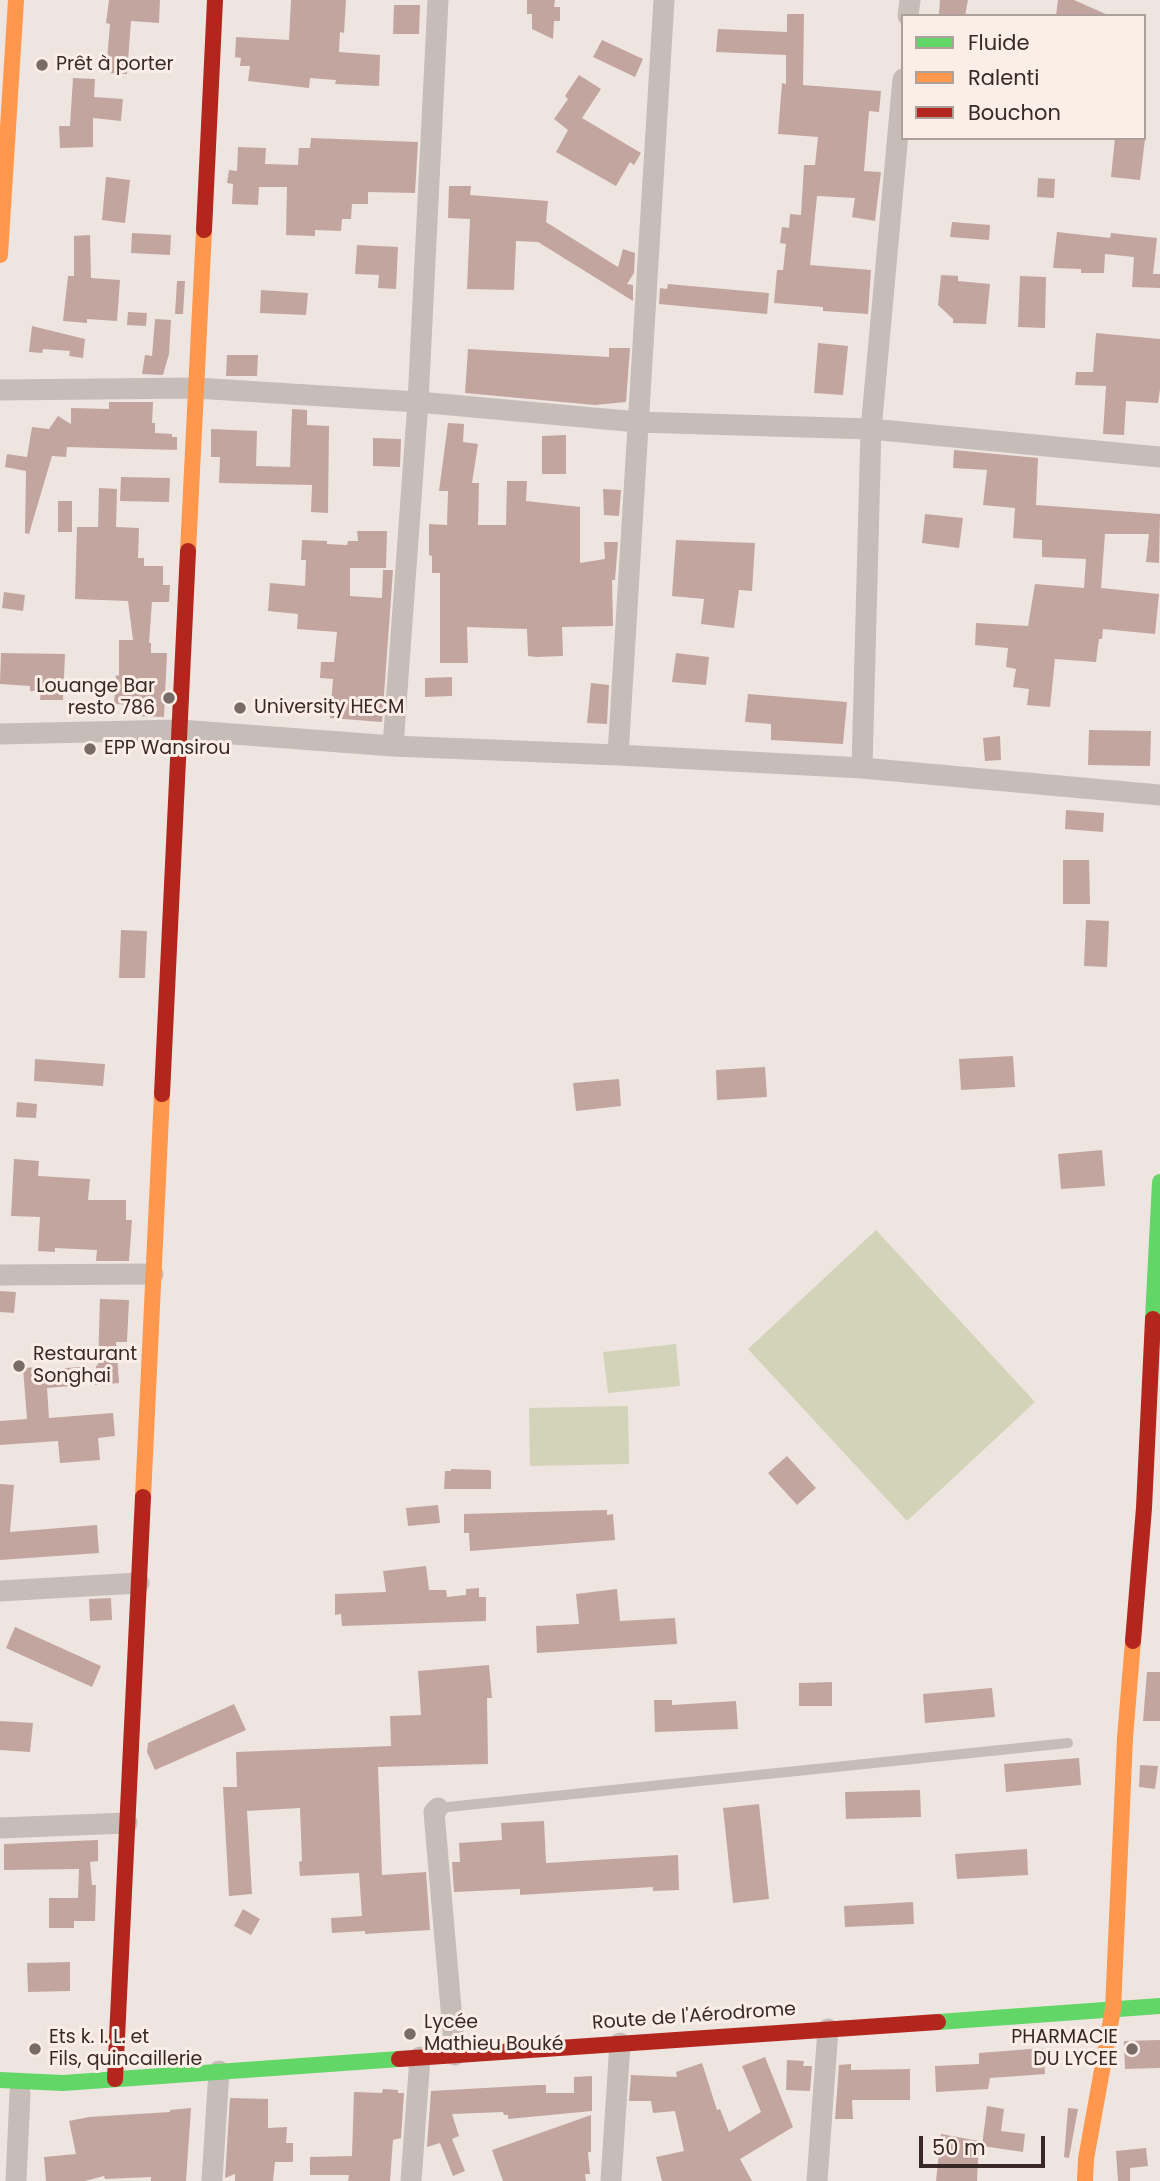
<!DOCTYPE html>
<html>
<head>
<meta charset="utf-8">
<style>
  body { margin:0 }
  #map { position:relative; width:1160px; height:2181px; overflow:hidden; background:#eee5e0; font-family:Poppins,sans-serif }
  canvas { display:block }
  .legend { position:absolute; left:901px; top:14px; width:245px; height:126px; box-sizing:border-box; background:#fbeee6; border:2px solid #ad9f9a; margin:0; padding:9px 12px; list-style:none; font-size:21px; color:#382927 }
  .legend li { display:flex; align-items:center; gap:14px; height:35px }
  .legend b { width:35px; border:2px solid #ad9f9a }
  .scale { position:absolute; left:919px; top:2136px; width:126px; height:32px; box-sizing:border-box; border:4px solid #382927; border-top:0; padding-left:9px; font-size:21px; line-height:24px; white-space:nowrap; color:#382927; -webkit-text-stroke:5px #fbeee6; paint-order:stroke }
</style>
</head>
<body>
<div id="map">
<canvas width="1160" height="2181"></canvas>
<ul class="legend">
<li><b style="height:9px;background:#63d668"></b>Fluide</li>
<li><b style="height:9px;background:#ff974d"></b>Ralenti</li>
<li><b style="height:9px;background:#b3261e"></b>Bouchon</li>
</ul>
<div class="scale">50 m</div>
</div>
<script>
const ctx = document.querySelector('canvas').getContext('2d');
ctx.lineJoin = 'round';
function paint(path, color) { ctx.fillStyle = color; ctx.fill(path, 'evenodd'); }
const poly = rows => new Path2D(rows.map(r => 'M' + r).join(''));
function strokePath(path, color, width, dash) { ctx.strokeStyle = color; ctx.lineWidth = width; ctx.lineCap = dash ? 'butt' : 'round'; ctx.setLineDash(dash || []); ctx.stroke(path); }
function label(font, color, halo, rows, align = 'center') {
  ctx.font = font + ' Poppins,sans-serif'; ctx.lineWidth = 6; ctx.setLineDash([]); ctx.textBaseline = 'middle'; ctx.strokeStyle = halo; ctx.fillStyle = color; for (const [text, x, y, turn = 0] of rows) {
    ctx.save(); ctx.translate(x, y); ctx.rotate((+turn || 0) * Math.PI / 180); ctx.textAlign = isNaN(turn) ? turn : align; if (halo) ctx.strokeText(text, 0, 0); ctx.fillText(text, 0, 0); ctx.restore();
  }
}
paint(poly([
  [876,1230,1035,1402,907,1521,748,1349],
  [676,1344,680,1386,608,1393,603,1352],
  [628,1406,629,1464,530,1466,529,1408]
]), '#d2d3b8');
paint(poly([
  [109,0,160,0,159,23,131,21,127,74,106,73,110,24,106,23],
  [291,0,346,0,344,33,340,32,339,52,380,55,379,86,335,84,336,80,310,78,309,88,248,81,250,66,240,66,241,58,235,57,236,37,289,40],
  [527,0,555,0,554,7,560,7,560,21,554,21,553,39,532,29,532,14,527,14],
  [940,0,968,0,965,16,939,14],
  [1058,0,1074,0,1110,16,1056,16],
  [394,5,420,5,419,34,393,34],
  [787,14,804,14,803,85,881,91,879,112,869,111,864,171,881,172,875,221,852,217,855,198,817,196,810,265,871,270,868,314,823,311,823,307,774,303,777,270,783,270,786,244,780,243,782,227,789,228,790,214,801,215,804,165,815,165,818,137,778,134,782,83,786,84,786,55,716,52,718,29,787,32],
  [602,40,643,59,635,77,593,57],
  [579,75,601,89,582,118,641,153,634,165,630,162,616,186,556,152,568,130,554,119,568,99,565,96],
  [73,78,95,79,94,97,123,99,121,121,93,118,93,147,60,148,59,126,70,126],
  [311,138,418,142,415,193,368,192,368,204,352,204,351,219,342,219,341,231,315,230,315,236,286,235,287,187,259,187,258,205,232,204,233,184,227,183,229,170,237,171,238,147,266,148,265,164,298,165,299,148,310,148],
  [1115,138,1145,139,1140,180,1111,177],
  [106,177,130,180,125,223,102,220],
  [1038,178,1055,179,1054,198,1037,197],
  [449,186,471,186,470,195,548,201,546,222,618,267,623,249,635,253,634,273,627,284,633,285,633,301,538,242,516,241,514,290,467,289,470,219,448,218],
  [952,222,990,225,989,240,950,237],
  [1057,232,1110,238,1111,233,1157,238,1153,274,1160,274,1160,288,1132,287,1134,257,1105,254,1104,273,1081,273,1081,269,1053,268],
  [132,233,171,235,170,255,131,253],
  [90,235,91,278,120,280,117,321,87,319,87,323,63,321,68,276,74,276,74,236],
  [357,245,398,247,396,289,378,288,379,275,355,274],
  [941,275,958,276,958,281,990,284,986,324,953,323,953,319,938,305],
  [1020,276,1046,277,1045,328,1018,327],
  [177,281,185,281,183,314,175,314],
  [668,284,769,293,767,314,659,304,660,288,667,289],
  [261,290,308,293,306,315,260,313],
  [128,312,147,313,146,326,127,325],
  [155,319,171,320,169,354,163,375,142,374,145,355,152,356],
  [32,326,85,339,83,358,69,356,70,351,43,349,42,353,29,352],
  [1096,333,1160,339,1160,389,1158,403,1126,401,1124,435,1103,434,1106,386,1075,385,1076,372,1093,372],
  [818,343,848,346,843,395,814,393],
  [609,348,630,348,626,402,595,405,465,393,468,349,609,357],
  [227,355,258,355,257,376,226,376],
  [109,402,153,402,152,423,155,423,155,433,172,434,172,437,177,437,177,450,67,447,66,457,52,456,29,534,25,533,26,471,5,467,7,454,27,457,32,427,49,429,58,416,71,424,71,408,109,409],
  [292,409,307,410,307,425,329,426,328,513,311,512,312,485,219,483,220,457,211,457,211,429,257,431,256,466,290,467],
  [448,423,464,424,463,442,478,444,472,483,479,483,478,525,506,525,507,481,527,481,526,501,580,507,580,563,605,559,604,542,618,542,615,580,612,580,613,626,562,627,563,656,537,657,528,656,527,629,467,627,468,663,440,663,440,573,432,573,432,556,429,555,429,524,447,525,448,491,439,491],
  [566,435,566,474,542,474,542,436],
  [373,438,401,439,400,467,373,466],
  [954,450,1038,458,1036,505,1160,514,1159,563,1146,562,1149,534,1105,534,1101,588,1159,594,1155,634,1103,629,1102,639,1099,639,1096,662,1055,659,1050,707,1027,705,1029,689,1013,687,1016,669,1006,667,1008,648,975,645,976,623,1028,626,1035,584,1084,588,1086,559,1042,557,1042,540,1013,538,1015,508,983,505,987,470,953,468],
  [121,477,170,478,169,502,120,501],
  [99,488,117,489,116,527,139,528,138,558,144,558,144,566,163,566,163,585,170,585,169,602,152,602,149,643,151,643,151,653,167,653,164,717,134,716,135,705,114,704,116,675,119,676,119,640,133,640,128,601,75,599,77,527,98,527],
  [603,489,621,490,619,516,604,515],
  [58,501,72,501,72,532,58,532],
  [925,514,963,518,959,548,922,543],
  [357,531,387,531,386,568,350,568,350,596,382,598,383,570,393,570,382,722,330,718,333,679,320,678,321,662,334,662,337,632,297,629,298,614,268,611,270,583,305,586,306,560,301,560,302,540,327,541,327,544,347,545,348,541,358,541],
  [676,540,755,543,752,591,739,590,734,628,701,624,704,599,672,596],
  [4,592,25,595,23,611,2,608],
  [1,653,65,654,63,700,40,700,41,691,30,691,30,686,0,684],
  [676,653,709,657,706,685,672,682],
  [452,677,452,696,425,697,425,678],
  [591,683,609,685,607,724,587,723],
  [748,694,847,702,843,744,771,740,771,724,745,722],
  [1089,730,1151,731,1150,766,1088,765],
  [1000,736,1001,760,985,761,983,738],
  [1066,810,1104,813,1103,832,1065,829],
  [1063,860,1089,860,1090,904,1063,904],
  [1086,920,1109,921,1107,967,1084,966],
  [121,930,147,931,145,978,119,978],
  [1013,1056,1015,1087,961,1090,959,1059],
  [35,1059,105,1064,103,1086,34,1081],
  [765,1067,767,1097,717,1100,716,1070],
  [619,1079,621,1106,576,1111,573,1083],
  [17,1102,37,1104,36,1118,16,1117],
  [1102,1150,1105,1186,1061,1189,1058,1154],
  [14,1159,39,1161,38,1176,90,1179,88,1200,126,1200,126,1220,132,1220,129,1261,96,1261,97,1250,55,1248,55,1252,38,1251,40,1217,11,1216],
  [0,1291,16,1292,14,1313,0,1312],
  [100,1299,129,1300,127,1342,116,1342,119,1383,95,1385,96,1366,98,1365],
  [39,1367,39,1370,80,1367,82,1385,47,1388,49,1418,113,1413,115,1436,98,1438,100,1460,60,1463,58,1441,0,1445,0,1421,27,1419,23,1368],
  [787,1456,816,1488,797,1505,768,1473],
  [451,1469,489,1470,491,1471,491,1489,444,1489,445,1471,451,1471],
  [0,1484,14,1485,10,1532,97,1525,99,1553,0,1560],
  [438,1505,440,1523,408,1526,406,1508],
  [607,1510,607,1515,613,1514,615,1540,470,1551,469,1533,464,1533,464,1514],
  [426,1566,429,1590,446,1590,447,1597,466,1595,466,1589,479,1588,479,1597,486,1597,486,1621,342,1626,341,1614,335,1615,335,1594,386,1592,383,1571],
  [617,1589,620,1621,675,1618,677,1644,537,1653,536,1626,579,1624,576,1594],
  [111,1598,112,1620,90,1621,89,1599],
  [15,1627,101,1666,92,1687,6,1648],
  [489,1665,492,1698,487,1698,488,1764,378,1767,382,1875,426,1872,430,1930,365,1934,365,1931,332,1933,331,1918,362,1916,359,1873,300,1876,299,1862,302,1861,300,1808,247,1811,252,1894,229,1896,223,1787,237,1787,236,1752,391,1746,390,1716,421,1715,418,1671],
  [1147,1672,1160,1672,1160,1721,1143,1721],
  [832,1682,832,1706,799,1706,799,1683],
  [992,1688,995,1717,925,1723,923,1694],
  [654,1700,672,1700,672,1705,736,1701,738,1729,655,1732],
  [234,1704,246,1730,155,1770,147,1752,148,1743],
  [0,1721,33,1723,30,1752,0,1750],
  [1079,1758,1081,1785,1006,1792,1004,1764],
  [1140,1765,1158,1766,1155,1789,1139,1787],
  [920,1790,921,1817,846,1819,845,1792],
  [759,1804,769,1899,733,1903,723,1808],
  [544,1821,546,1863,678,1855,679,1890,653,1891,653,1887,520,1895,520,1889,454,1892,452,1862,460,1862,459,1843,502,1840,501,1823],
  [98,1840,98,1861,90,1862,92,1885,96,1885,95,1921,74,1921,74,1928,49,1928,49,1898,78,1898,79,1869,4,1870,4,1844],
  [1027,1849,1028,1875,957,1879,955,1854],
  [913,1902,914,1924,845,1927,844,1906],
  [243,1909,260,1919,251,1935,234,1926],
  [70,1962,70,1991,28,1992,27,1963],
  [1160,2040,1160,2068,1125,2069,1124,2041],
  [1043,2048,1045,2074,990,2078,988,2089,936,2092,935,2066,979,2064,979,2053],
  [765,2057,793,2127,740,2159,752,2181,662,2181,656,2157,684,2151,675,2111,653,2113,651,2101,629,2101,631,2075,677,2077,676,2072,702,2063,717,2110,720,2109,729,2132,761,2112,742,2066],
  [787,2060,804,2061,803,2066,812,2066,810,2091,786,2090],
  [851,2064,851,2070,910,2069,910,2100,852,2100,853,2119,835,2119,839,2065],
  [592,2076,592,2111,508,2119,508,2115,504,2115,503,2112,452,2114,459,2136,452,2139,465,2171,453,2176,440,2143,427,2147,431,2091,538,2085,546,2085,546,2093,574,2093,574,2077],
  [383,2089,398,2090,398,2093,404,2093,401,2138,393,2140,390,2181,348,2181,349,2175,310,2175,310,2157,352,2156,354,2092,382,2093],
  [230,2098,268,2099,268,2128,287,2127,286,2143,293,2143,293,2162,275,2162,273,2181,235,2181,235,2174,225,2178],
  [987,2106,1004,2109,1001,2131,1025,2134,1023,2152,982,2146],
  [191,2108,186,2181,151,2181,151,2177,105,2179,104,2176,85,2181,46,2181,44,2157,76,2154,69,2121,89,2117,170,2112,170,2110],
  [1068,2108,1078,2109,1069,2158,1064,2157],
  [591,2115,591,2152,588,2152,590,2174,585,2174,586,2181,503,2181,492,2150],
  [941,2134,979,2141,977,2181,936,2181],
  [1146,2148,1148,2166,1130,2168,1130,2181,1118,2181,1116,2151]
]), '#c3a5a0');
strokePath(poly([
  [438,1808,1068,1743]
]), '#c7bdb8', 10);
strokePath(poly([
  [908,16,910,0],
  [0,390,196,388,418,402,638,422,871,429,1160,457],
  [0,734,180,730,393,746,618,755,862,768,1160,795],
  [393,746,418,402,438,0],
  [618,755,664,0],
  [862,768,871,429,903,79],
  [0,1275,153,1274],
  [0,1591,139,1583],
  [438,1808,434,1812,455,2055],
  [0,1828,127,1823],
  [16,2181,20,2093],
  [212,2181,219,2071],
  [411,2181,420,2057],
  [611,2181,620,2043],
  [817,2181,828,2029]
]), '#c7bdb8', 21);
strokePath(poly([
  [1153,1319,1160,1182],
  [938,2022,1160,2006],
  [0,2080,63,2083,399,2059]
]), '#63d668', 16);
strokePath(poly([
  [0,255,16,0],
  [188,551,204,230],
  [143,1497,162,1094],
  [1085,2181,1086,2159,1113,2009,1125,1738,1133,1641]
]), '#ff974d', 16);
strokePath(poly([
  [204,230,215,0],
  [162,1094,188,551],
  [1133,1641,1144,1508,1153,1319],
  [399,2059,938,2022],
  [115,2079,143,1497]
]), '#b3261e', 16);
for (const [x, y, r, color] of [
  [42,65,7,"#786b68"],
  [169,698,7,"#786b68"],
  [240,708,7,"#786b68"],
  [90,749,7,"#786b68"],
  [19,1366,7,"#786b68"],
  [410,2034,7,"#786b68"],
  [35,2049,7,"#786b68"],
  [1132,2049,7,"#786b68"]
]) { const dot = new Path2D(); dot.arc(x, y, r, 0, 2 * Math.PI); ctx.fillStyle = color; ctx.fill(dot); strokePath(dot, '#fbeee6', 2.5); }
label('19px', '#382927', '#fbeee6', [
  ["Prêt à porter",56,65],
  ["Louange Bar",155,687,"right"],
  ["resto 786",155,709,"right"],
  ["University HECM",254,708],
  ["EPP Wansirou",104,749],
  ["Restaurant",33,1355],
  ["Songhai",33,1377],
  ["Lycée",424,2023],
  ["Mathieu Bouké",424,2045],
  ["Ets k. I. L. et",49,2038],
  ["Fils, quincaillerie",49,2060],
  ["PHARMACIE",1118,2038,"right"],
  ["DU LYCEE",1118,2060,"right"]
], 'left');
label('19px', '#382927', '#fbeee6', [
  ["Route de l'Aérodrome",694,2017,-4]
]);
</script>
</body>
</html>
